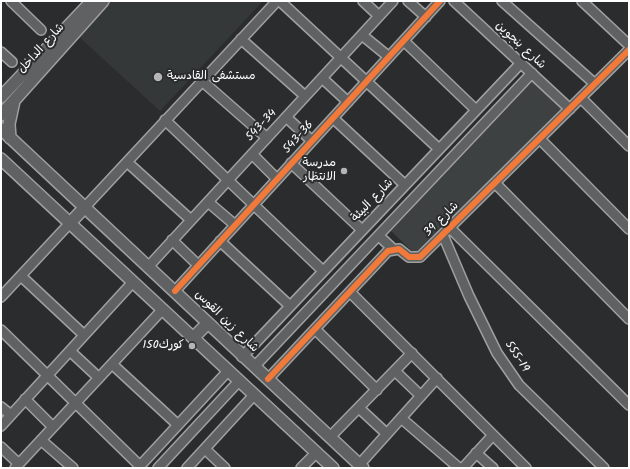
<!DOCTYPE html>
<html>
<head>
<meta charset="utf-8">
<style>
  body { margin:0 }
  #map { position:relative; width:630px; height:469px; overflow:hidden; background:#2b2c2d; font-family:Kalam,sans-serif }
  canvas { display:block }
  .frame { position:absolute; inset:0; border:2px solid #fff; pointer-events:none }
</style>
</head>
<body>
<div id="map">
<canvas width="630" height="469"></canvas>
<div class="frame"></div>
</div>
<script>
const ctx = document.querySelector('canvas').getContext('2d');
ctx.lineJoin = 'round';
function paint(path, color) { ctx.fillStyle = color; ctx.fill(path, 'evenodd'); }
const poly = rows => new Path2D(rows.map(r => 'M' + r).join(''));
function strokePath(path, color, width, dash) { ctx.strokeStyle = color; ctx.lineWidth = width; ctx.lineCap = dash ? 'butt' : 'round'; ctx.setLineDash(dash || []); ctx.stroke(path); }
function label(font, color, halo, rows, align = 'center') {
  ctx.font = font + ' Kalam,"Playpen Sans Arabic",sans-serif'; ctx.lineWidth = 4; ctx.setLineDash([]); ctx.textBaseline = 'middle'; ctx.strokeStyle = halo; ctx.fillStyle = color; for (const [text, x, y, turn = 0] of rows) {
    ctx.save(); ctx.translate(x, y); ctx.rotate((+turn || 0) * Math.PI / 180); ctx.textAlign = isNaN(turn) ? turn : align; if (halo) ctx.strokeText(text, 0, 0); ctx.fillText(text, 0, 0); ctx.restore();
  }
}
paint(poly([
  [108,1,263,1,160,111,77,35]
]), '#353839');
paint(poly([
  [533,80,564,108,421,252,414,253,391,231]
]), '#3e4142');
const minor = poly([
  [11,1,41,30],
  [280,1,439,149],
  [363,1,379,16],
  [408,1,426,17],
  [454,1,570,109],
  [502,1,595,84],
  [582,1,629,45],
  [362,35,389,57],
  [241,39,305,96],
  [404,41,476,110],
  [1,52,12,62],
  [322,78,348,102],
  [202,81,267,138],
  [581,98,629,146],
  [286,117,312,141],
  [333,118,405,185],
  [165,120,323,271],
  [540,139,629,229],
  [252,154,277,179],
  [127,162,191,220],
  [291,163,362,230],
  [495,183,629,319],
  [208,202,235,225],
  [85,207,277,1],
  [450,228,629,405],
  [443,235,469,296,497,353,519,385,604,468],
  [379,236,393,249],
  [172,240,198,265],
  [220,241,290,306],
  [148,267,393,1],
  [21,276,84,335],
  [175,291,440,1],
  [350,292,526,468],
  [1,297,70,223],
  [315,329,377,390],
  [1,330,140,466],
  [70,351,99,378],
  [242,357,521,63],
  [112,364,178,425],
  [254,367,532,73],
  [395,371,421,396],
  [268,379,388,251,399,249,409,257,420,257,629,50],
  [25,399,53,427],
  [1,407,11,415],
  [359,408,387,434],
  [401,418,459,468],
  [1,426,133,282],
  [330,437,412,353],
  [41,440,73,468],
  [1,447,19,464],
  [205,449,225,468],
  [476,453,493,468],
  [359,465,437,378],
  [15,468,163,309],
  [138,468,228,371],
  [158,468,239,381],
  [187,468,254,395],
  [301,468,317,452],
  [463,468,493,435]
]);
const major = poly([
  [1,97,92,1],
  [1,115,103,1],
  [1,129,363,468],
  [10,138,9,124,14,101],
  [1,159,333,468],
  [70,223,85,207],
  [193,338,208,323]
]);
strokePath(minor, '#a0a0a0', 12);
strokePath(major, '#a0a0a0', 14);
strokePath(minor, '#606162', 9);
strokePath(major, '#606162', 11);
strokePath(poly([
  [175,291,440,1],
  [268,379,388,251,399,249,409,257,420,257,629,50]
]), '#f17a3a', 6);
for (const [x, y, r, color] of [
  [158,77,5,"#b5b5b6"],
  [344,171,4,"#b5b5b6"],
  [192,346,4,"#b5b5b6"]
]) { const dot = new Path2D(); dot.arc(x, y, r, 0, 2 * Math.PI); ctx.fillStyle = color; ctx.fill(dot); strokePath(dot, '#2a2d2e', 1.5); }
label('12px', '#fff', '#2a2d2e', [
  ["شارع بنجوين",520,46,43],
  ["شارع الداخل",42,49,-48],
  ["543-34",262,126,-47],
  ["543-36",299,138,-48],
  ["شارع البيئة",373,201,-46],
  ["شارع 39",442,220,-45],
  ["شارع زين القوس",226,322,44],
  ["555-19",516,357,57]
]);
label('12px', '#fff', '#2a2d2e', [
  ["مستشفى القادسية",167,77,"left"],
  ["مدرسة",336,164],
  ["الانتظار",336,178],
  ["كورك150",184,346]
], 'right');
</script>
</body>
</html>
